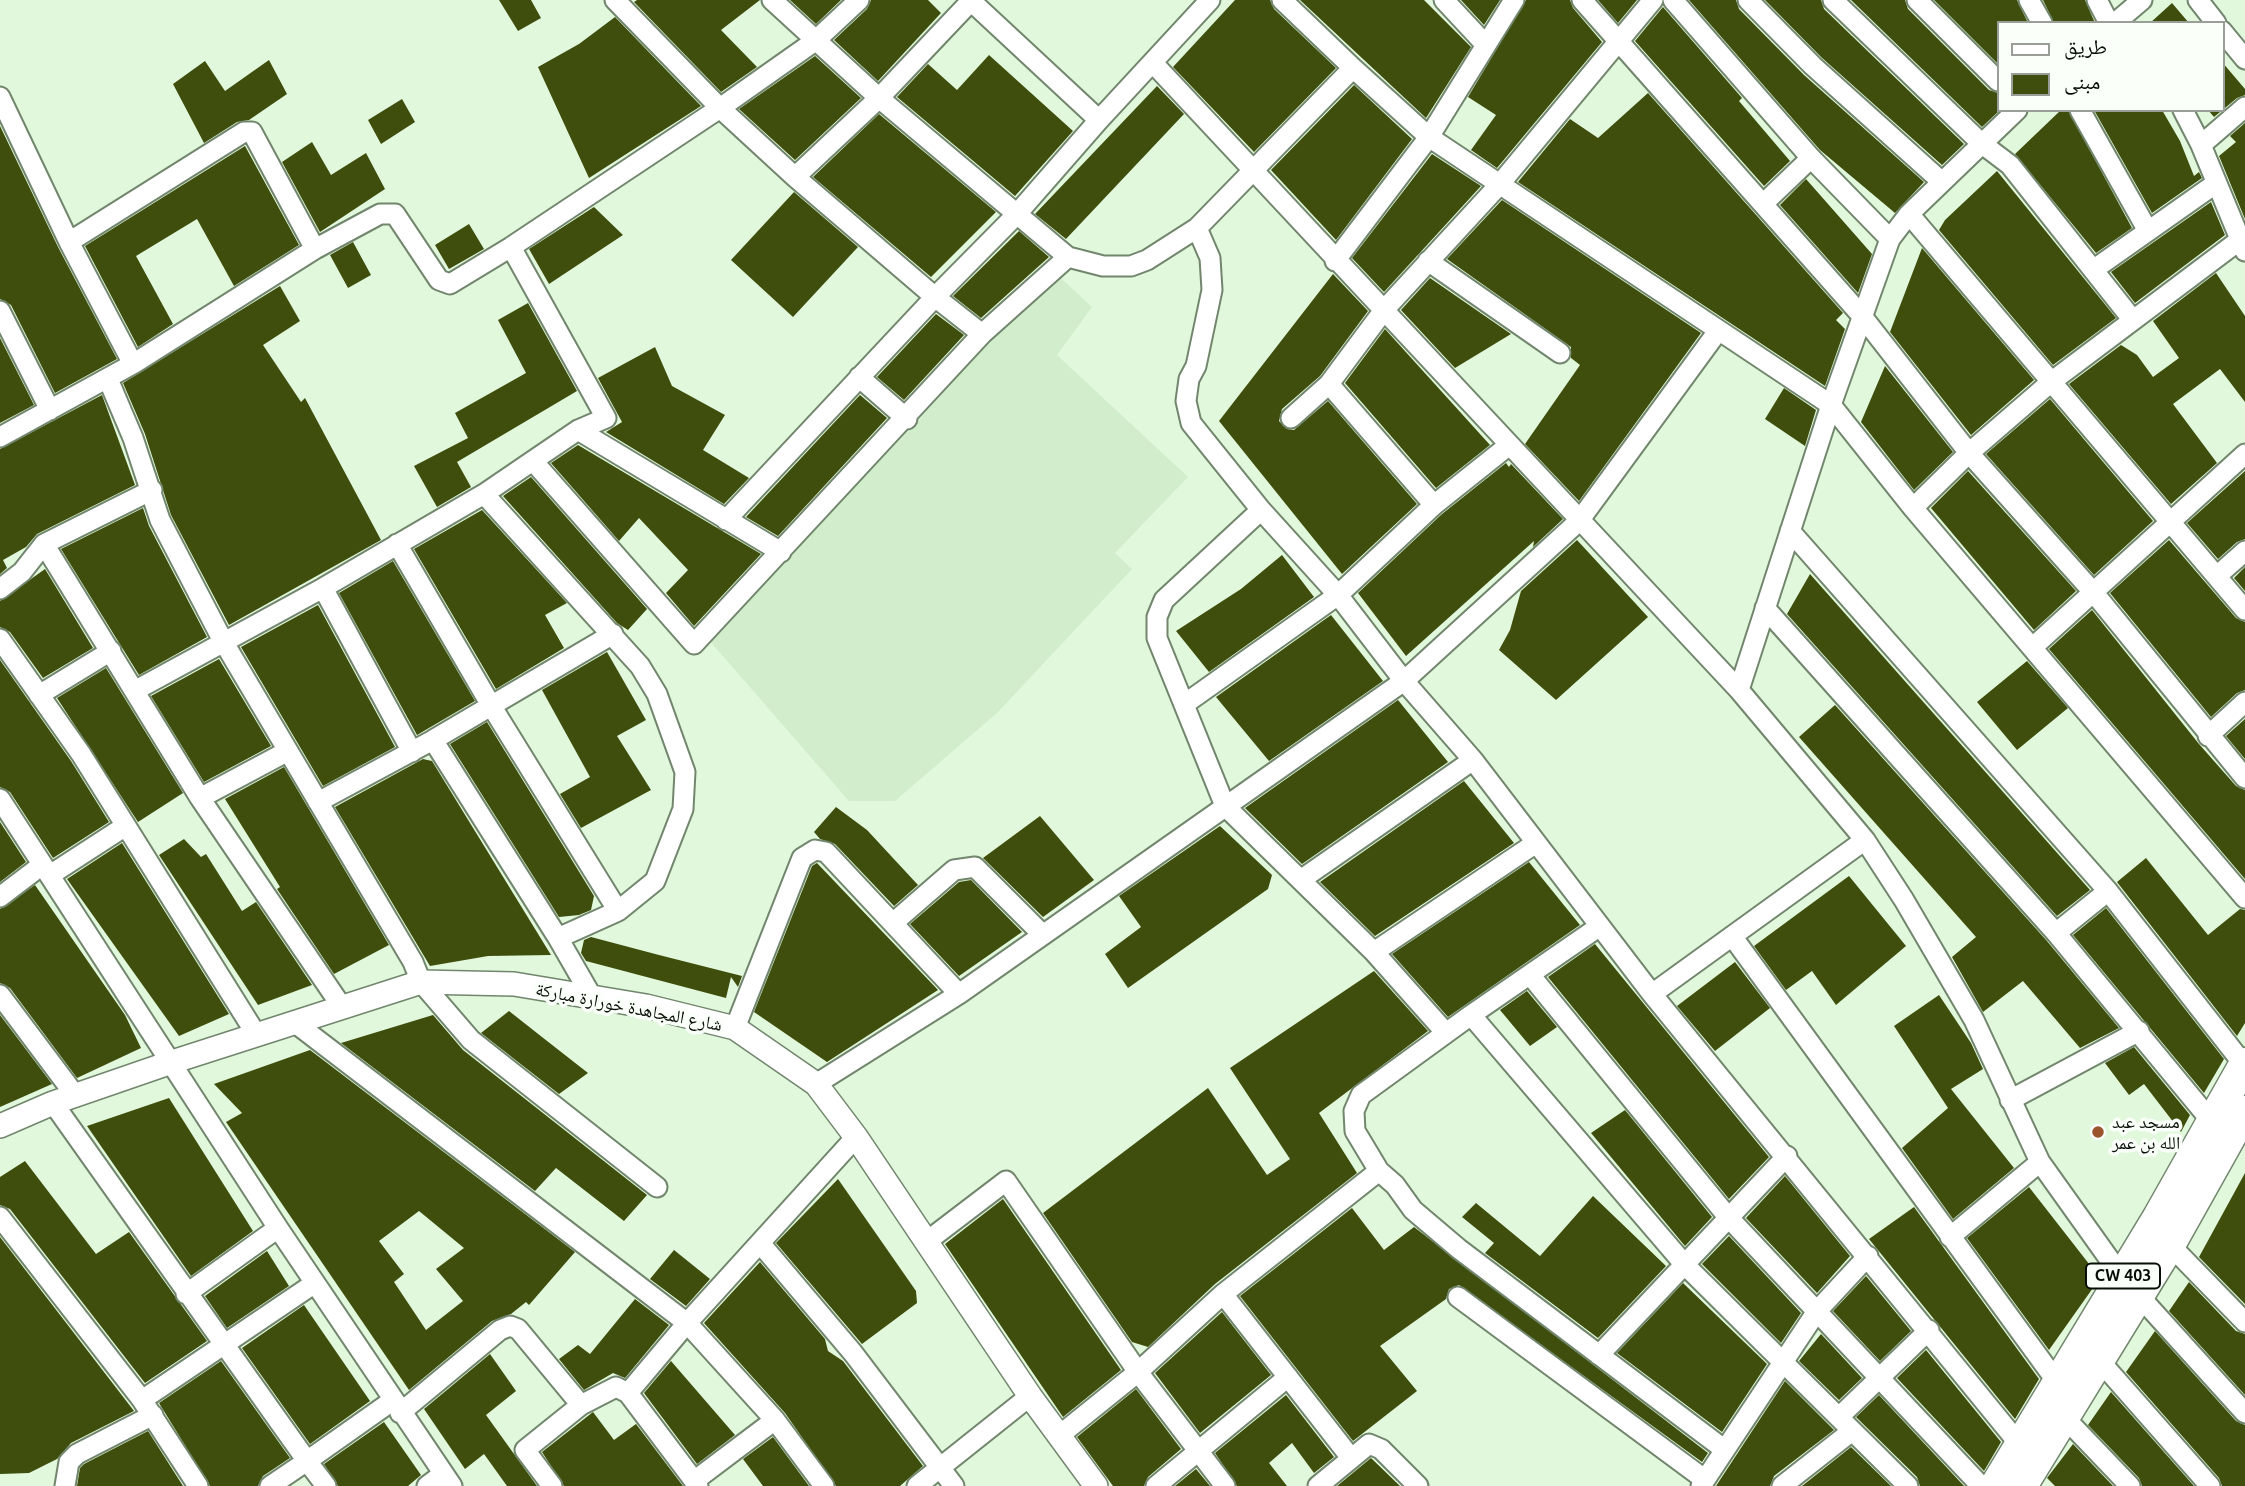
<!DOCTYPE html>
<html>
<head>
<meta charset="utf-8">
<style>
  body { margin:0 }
  #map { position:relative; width:2245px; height:1486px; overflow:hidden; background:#e1f8dc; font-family:Ubuntu,"Noto Naskh Arabic",sans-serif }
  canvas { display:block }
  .legend { position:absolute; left:1997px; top:21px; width:228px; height:91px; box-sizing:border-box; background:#fafff9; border:2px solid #999f97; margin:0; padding:9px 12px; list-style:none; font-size:21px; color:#070e05 }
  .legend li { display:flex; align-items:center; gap:14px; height:35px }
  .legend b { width:35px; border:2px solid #999f97 }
</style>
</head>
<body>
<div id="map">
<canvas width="2245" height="1486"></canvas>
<ul class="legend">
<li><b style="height:9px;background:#fff"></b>طريق</li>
<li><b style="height:19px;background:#3f4e0d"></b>مبنى</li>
</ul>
</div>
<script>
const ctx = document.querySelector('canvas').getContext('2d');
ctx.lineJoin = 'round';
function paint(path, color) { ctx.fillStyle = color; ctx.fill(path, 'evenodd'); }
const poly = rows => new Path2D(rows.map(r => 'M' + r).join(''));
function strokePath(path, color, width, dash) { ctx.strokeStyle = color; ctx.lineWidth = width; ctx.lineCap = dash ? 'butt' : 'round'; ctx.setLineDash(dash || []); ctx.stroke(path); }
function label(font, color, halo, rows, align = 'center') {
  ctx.font = font + ' Ubuntu,"Noto Naskh Arabic",sans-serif'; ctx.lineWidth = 7; ctx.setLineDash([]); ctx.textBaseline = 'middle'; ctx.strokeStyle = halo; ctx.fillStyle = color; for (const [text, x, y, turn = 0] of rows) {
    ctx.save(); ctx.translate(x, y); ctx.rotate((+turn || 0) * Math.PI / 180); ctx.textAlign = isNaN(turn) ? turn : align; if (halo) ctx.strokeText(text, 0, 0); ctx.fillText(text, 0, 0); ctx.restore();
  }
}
paint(poly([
  [1052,270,1092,307,1057,355,1188,477,1115,553,1132,569,997,713,895,801,849,801,708,639,913,426]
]), '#d1edcb');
paint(poly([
  [499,0,531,0,541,18,518,31],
  [637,0,760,0,721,30,757,67,721,92,634,2],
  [790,0,841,0,816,24],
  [871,0,928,0,941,13,878,81,834,40,867,9],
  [1235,0,1270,0,1274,9,1336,68,1254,152,1173,67],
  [1300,0,1424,0,1471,47,1426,118],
  [1461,0,1500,0,1484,25],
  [1526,0,1570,0,1573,8,1602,42,1497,168,1471,150,1496,115,1468,97],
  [1598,0,1637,0,1618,23],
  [1689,0,1736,0,1739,9,1804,75,1924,182,1895,213,1820,150],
  [1765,0,1821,0,1824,9,1964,144,1942,165,1821,57],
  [1851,0,1905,0,1908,9,1989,90,1998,93,1999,111,1982,127],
  [1934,0,2017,0,2028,23,1998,23,1998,64],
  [2043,0,2085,0,2095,23,2054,23],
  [2172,3,2189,23,2150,23],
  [1663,7,1742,98,1739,101,1790,161,1764,186,1635,41],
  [615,17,701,106,589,178,538,67,579,44],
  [989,55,1073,131,1015,196,897,97,928,64,957,90],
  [815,56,861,98,795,160,739,109],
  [269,60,287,94,249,120,237,122,204,143,173,84,205,61,225,91],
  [2222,62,2245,89,2245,95,2237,98,2214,117,2208,110,2222,110],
  [1354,85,1412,139,1336,240,1271,170],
  [1157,86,1184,114,1066,239,1035,214],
  [1648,93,1843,313,1836,320,1845,329,1825,386,1518,182,1570,119,1598,138],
  [402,99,415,122,381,144,368,120],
  [2061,110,2068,110,2132,228,2096,253,2015,154],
  [2094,110,2162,110,2180,141,2194,176,2199,172,2202,178,2152,213],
  [879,114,996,212,931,277,813,177],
  [2245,123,2245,219,2219,156,2236,142,2230,136],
  [0,126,58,247,117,359,55,393,11,305,0,299],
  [312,142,331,175,366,153,385,189,320,232,282,162],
  [245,146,299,245,234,286,197,219,136,256,173,324,138,347,85,246],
  [1432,154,1481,186,1384,292,1352,258],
  [1997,171,2116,318,2053,365,1939,230,1945,220],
  [1806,179,1872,254,1858,293,1780,205],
  [794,192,858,247,793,317,731,260],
  [1502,200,1701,333,1579,501,1525,444,1580,365,1571,358,1571,347,1447,259],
  [2211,202,2225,235,2135,303,2111,272],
  [594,207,623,235,549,284,529,249],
  [469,224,484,249,449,269,435,245],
  [1019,231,1049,257,981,318,953,296],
  [353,242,371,275,348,288,330,255],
  [1922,248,2034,380,1971,435,1890,332],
  [2216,273,2245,316,2245,402,2220,369,2173,404,2217,463,2171,504,2069,384,2121,345,2137,355,2153,377,2179,358,2153,321],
  [1333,274,1368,311,1320,376,1282,409,1279,421,1287,429,1294,430,1328,401,1417,504,1342,574,1219,421],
  [1430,278,1511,334,1455,368,1401,310],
  [280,286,300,321,263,345,301,402,305,398,381,540,229,625,171,515,145,434,123,383],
  [528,303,577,391,457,462,471,487,437,507,414,466,468,438,455,413,526,373,498,320],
  [936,314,964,335,904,400,877,377],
  [1385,329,1490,445,1436,488,1345,383],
  [0,338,34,405,0,423],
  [655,347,672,386,725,415,703,450,749,478,724,504,606,432,622,422,598,378],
  [1885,366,1953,452,1914,490,1861,422],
  [1784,388,1816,410,1805,446,1765,419],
  [102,395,135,485,37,534,26,547,3,560,7,568,0,574,0,449],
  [860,395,887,418,778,536,746,517],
  [2050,399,2153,521,2094,575,1986,454],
  [578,445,761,554,694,626,666,593,688,570,639,518,619,541,551,463],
  [1506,463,1509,467,1511,464,1563,519,1533,547,1534,541,1406,656,1358,593,1442,514],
  [1968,471,2076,591,2034,630,1931,508],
  [2245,471,2245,539,2237,542,2218,559,2187,523],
  [531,477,647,609,628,630,617,623,503,496],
  [143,508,149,526,207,637,139,675,61,549],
  [482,510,567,603,545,615,564,648,496,689,414,549],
  [1577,540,1648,617,1556,700,1499,650,1510,630,1521,591],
  [2169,540,2236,618,2245,622,2245,690,2237,693,2211,717,2110,593],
  [1282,555,1314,597,1209,672,1176,631,1241,589],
  [393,561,475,701,417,735,339,593],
  [2245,567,2245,591,2234,578],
  [45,569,93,648,43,678,10,632,0,627,0,601],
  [1810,574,2090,890,2057,916,1787,614],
  [318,605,395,747,323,786,241,647],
  [2092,610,2199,744,2236,786,2245,790,2245,879,2049,649],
  [1331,615,1383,681,1269,761,1216,697],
  [607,652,646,720,617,736,651,790,581,828,560,794,590,777,542,690],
  [219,659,271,746,204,782,151,696],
  [0,660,71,761,109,822,53,858,10,792,0,787],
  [2027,661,2068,708,2017,750,1977,702],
  [106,668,183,793,138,822,57,698],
  [1398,700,1448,762,1302,864,1245,808],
  [1835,705,2047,941,2119,1028,2080,1048,2023,981,1983,1012,1952,957,1976,937,1799,737],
  [2245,719,2245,759,2226,736],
  [487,722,594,896,591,910,579,915,559,917,450,744],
  [423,759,432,761,551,955,488,956,430,966,335,807],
  [284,767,389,945,334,974,277,889,280,887,225,799],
  [1464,781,1514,843,1375,936,1320,882],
  [836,807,867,830,918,885,894,906,835,844,820,839,814,832],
  [1040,816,1094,880,1043,917,983,858],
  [0,822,26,862,0,882],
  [1220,826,1272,875,1268,889,1128,988,1105,954,1141,927,1119,896],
  [184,839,201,857,206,854,242,911,256,902,312,985,258,1005,159,855],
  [122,843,229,1014,179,1036,67,879],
  [2146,858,2208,935,2240,909,2245,910,2245,1023,2237,1036,2117,882],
  [1529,862,1580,925,1448,1017,1392,954],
  [817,863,938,990,827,1062,754,1012,812,866],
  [1849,876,1906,946,1836,1005,1812,971,1786,990,1754,946],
  [971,880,1022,932,959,976,910,924,959,882],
  [35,885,125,1015,141,1048,77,1078,10,988,0,983,0,909],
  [2106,908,2224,1059,2204,1093,2073,935],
  [591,937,659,955,742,976,738,987,731,977,726,998,586,961,581,953,584,940],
  [1595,944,1769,1157,1729,1199,1548,977],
  [1735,962,1770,1008,1715,1051,1677,1006],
  [1374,971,1428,1031,1319,1113,1357,1173,1215,1284,1148,1347,1132,1342,1043,1213,1208,1088,1267,1175,1290,1159,1230,1068],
  [1527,991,1557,1027,1530,1046,1500,1010],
  [1939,995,1971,1043,1983,1069,1951,1089,2014,1168,1953,1219,1902,1148,1948,1108,1894,1026],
  [509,1011,542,1037,588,1073,559,1094,481,1033],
  [0,1015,52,1084,0,1107],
  [433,1015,463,1050,647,1195,624,1221,556,1168,535,1191,341,1043],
  [2134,1047,2190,1115,2181,1132,2144,1084,2129,1095,2105,1063],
  [310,1050,575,1252,529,1305,526,1302,511,1314,492,1321,409,1390,226,1122,242,1113,214,1084],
  [419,1211,464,1248,436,1269,463,1301,426,1330,394,1282,404,1274,379,1241],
  [169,1098,253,1231,191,1276,87,1126],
  [1625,1110,1712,1217,1685,1246,1591,1133],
  [25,1161,96,1254,129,1232,207,1341,145,1383,10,1209,0,1205,0,1177],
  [2245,1173,2245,1304,2199,1257],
  [1785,1176,1850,1256,1817,1293,1746,1218],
  [838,1179,916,1291,917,1303,862,1344,776,1243],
  [2029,1187,2100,1278,2049,1350,1967,1238],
  [1593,1196,1666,1266,1598,1338,1485,1253,1494,1243,1462,1217,1476,1203,1540,1256],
  [1003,1199,1121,1370,1063,1417,945,1244],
  [1914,1207,2039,1379,2015,1419,1869,1239],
  [1352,1208,1384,1250,1414,1227,1708,1453,1702,1462,1459,1285,1449,1289,1446,1299,1380,1346,1417,1391,1353,1441,1240,1296],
  [1729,1236,1801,1313,1781,1343,1702,1264],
  [0,1237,134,1411,71,1443,57,1459,29,1473,0,1474],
  [674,1250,710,1279,686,1306,650,1279],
  [267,1251,289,1286,227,1328,205,1296],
  [760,1262,825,1339,828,1351,843,1361,923,1466,900,1486,836,1486,785,1413,704,1323],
  [1866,1276,1911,1331,1880,1361,1833,1311],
  [2189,1282,2236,1331,2245,1334,2245,1395,2169,1311],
  [1683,1283,1767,1364,1722,1432,1617,1353],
  [635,1299,669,1325,625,1378,613,1373,584,1390,559,1359,578,1345,590,1354],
  [304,1305,370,1401,310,1444,242,1348],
  [1222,1312,1271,1375,1200,1433,1155,1373],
  [2155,1331,2236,1421,2245,1425,2245,1486,2222,1486,2219,1478,2126,1372],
  [1821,1334,1862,1378,1839,1400,1799,1361],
  [1926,1350,2001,1442,1984,1471,1897,1378],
  [490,1354,516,1391,486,1415,537,1486,507,1486,484,1454,465,1469,424,1409],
  [221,1361,290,1458,263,1476,258,1486,210,1486,159,1403],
  [671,1361,735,1435,697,1464,644,1393],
  [1785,1381,1834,1430,1774,1476,1770,1486,1716,1486],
  [1136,1389,1181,1449,1148,1477,1144,1486,1113,1486,1077,1437],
  [2111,1392,2194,1486,2142,1486,2139,1478,2088,1425],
  [1286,1395,1334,1457,1314,1473,1292,1443,1269,1463,1287,1486,1237,1486,1215,1453],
  [1879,1395,1964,1486,1920,1486,1917,1477,1856,1417],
  [593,1412,614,1440,636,1424,683,1486,564,1486,542,1452],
  [384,1422,421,1475,408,1486,338,1486,324,1464],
  [148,1431,183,1486,77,1486,80,1468,84,1464],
  [773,1437,809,1486,763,1486,743,1459],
  [2073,1444,2113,1486,2055,1486,2047,1478],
  [1851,1447,1891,1486,1802,1486],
  [1371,1458,1400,1486,1337,1486],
  [1196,1469,1210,1486,1175,1486]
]), '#3f4e0d');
const minor = poly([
  [615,0,720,108,795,177,935,297,982,334],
  [772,0,879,98,1068,257],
  [970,0,1099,120],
  [1444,0,1485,44],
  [1582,0,1862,316,1969,453,2094,593,2245,778],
  [1673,0,1811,158,1890,239],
  [1748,0,1813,66,1942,182],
  [1833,0,1981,143,2010,165,2132,319],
  [1917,0,1998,81],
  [2029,0,2042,23],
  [2097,0,2109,23],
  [2198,0,2216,23],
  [2115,23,2142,0],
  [2222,31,2245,59],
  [1153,63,1739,690,1865,840,1904,900,1974,1020,2040,1162,2122,1277,2245,1413],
  [1353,68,1429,137,1831,405,1913,508,2245,898],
  [0,97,69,242,133,364,0,437],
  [2245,107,2201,145,2245,251],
  [2080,110,2148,231],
  [2183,110,2201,145],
  [795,177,879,98,971,1],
  [1763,204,1811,158],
  [1909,214,2245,610],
  [1197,228,1210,258,1212,290,1196,366,1189,379,1186,401,1191,423,1261,510,1338,595,1404,681,1473,760,1652,994,2020,1445],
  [69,242,244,132,252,132,315,249],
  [1335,261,1429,137,1514,0],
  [1428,261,1560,353],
  [2093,270,2215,184],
  [0,311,50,410],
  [133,364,315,249,380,214,395,214,439,280,450,284,511,247,720,108,815,41,859,0],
  [859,377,907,419],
  [108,379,133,438,160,520,223,641,413,962,421,982,471,1040,657,1187],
  [1329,384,1434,505],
  [1291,418,1329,384,1384,310,1499,185,1653,0],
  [578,430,781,552],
  [533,461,694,644,982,334,1068,257,1103,266,1131,266,1147,260,1197,228,1353,68,1282,0],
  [484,494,640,666,657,694,685,772,683,809,655,881,618,911],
  [1913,508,1969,453,2051,382,2245,236],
  [1261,510,1164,600,1157,617,1157,638,1225,806,1374,952,1536,843],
  [726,520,935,297,1016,215,1099,120,1210,0],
  [1790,531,2108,891,2244,1065],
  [44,544,200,798,342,1007],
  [397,544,492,707,618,911,558,938],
  [2218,575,2245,551],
  [323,588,412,752],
  [0,589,22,572,44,544,152,490],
  [1765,608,2056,933,2212,1122],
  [0,639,81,754,256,1034],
  [2033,647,2245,454],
  [136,690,323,588,484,494,578,430,606,418,511,247],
  [1739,690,1831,405,1890,239,1909,214,2017,110],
  [39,695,111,651],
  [1186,703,1338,595,1434,505,1508,446],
  [2208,736,2245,702],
  [433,740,558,938,592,997],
  [200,798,288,751],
  [0,799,278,1228,452,1486],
  [318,802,433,740,613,634],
  [50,875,124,827],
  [1302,879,1473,760],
  [0,897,42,865],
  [893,923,954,870,975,867,1043,935],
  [1600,926,1471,1015,1685,1265,1908,1486],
  [2056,933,2108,891],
  [1732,936,2057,1382],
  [1374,952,1446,1033],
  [1531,976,1728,1217,1981,1486],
  [1652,994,1865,840],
  [0,995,75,1095],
  [294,1022,687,1323,775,1420,824,1486],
  [735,1028,802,858,815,850,826,852,959,994],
  [816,1084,959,994,1404,681,1579,521,1718,331],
  [2010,1100,2139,1031],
  [53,1103,307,1461,392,1401],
  [1379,1171,1355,1131,1354,1111,1361,1095,1471,1015],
  [0,1217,142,1400,198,1486],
  [1950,1237,2040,1162],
  [926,1242,1006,1181,1138,1372,1225,1486],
  [760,1243,853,1353,954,1486],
  [2170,1245,2245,1322],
  [186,1294,278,1228],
  [1223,1294,1351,1458],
  [1458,1297,1704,1479],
  [1599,1355,1787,1156],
  [2099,1360,2210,1486],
  [628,1393,687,1323,856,1137],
  [142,1400,315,1283],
  [400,1413,500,1330,510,1326,518,1329,581,1405],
  [1839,1417,1929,1330],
  [2064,1417,2130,1486],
  [1060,1435,1138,1372,1223,1294,1379,1171,1395,1185,1413,1210,1459,1249,1725,1450],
  [694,1481,775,1420],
  [65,1486,69,1462,77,1454,153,1415],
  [270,1486,307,1461,326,1486],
  [427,1486,443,1474],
  [552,1486,525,1450,581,1405,616,1387,628,1393,698,1486],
  [917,1486,1030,1396],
  [1156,1486,1288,1377],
  [1318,1486,1369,1444,1381,1449,1418,1486],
  [1701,1486,1817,1311,1868,1256],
  [1782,1486,1852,1431]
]);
const tertiary = poly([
  [0,1126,53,1103,172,1062,421,982,514,984,646,1006,735,1028,816,1084,856,1137,1030,1396,1096,1486]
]);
const primary = poly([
  [1995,1486,2158,1217,2245,1063],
  [2022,1486,2170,1245,2245,1111]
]);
strokePath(minor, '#71866d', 23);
strokePath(tertiary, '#71866d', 26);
strokePath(primary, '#71866d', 33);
strokePath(minor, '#fff', 19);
strokePath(tertiary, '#fff', 23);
strokePath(primary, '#fff', 30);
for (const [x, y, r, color] of [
  [2098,1132,7,"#9b542c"]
]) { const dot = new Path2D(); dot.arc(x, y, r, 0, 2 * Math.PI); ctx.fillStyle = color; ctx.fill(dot); strokePath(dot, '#fafff9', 2.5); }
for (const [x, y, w] of [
  [2123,1276,74]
]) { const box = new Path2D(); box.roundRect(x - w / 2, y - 12.5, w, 25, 5); ctx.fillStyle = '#fafff9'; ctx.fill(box); strokePath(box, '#070e05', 2); }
label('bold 16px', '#070e05', null, [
  ["CW 403",2123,1276]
]);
label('18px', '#070e05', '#fafff9', [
  ["شارع المجاهدة خورارة مباركة",629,1007,11]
]);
label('18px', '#070e05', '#fafff9', [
  ["مسجد عبد",2112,1122],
  ["الله بن عمر",2112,1143]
], 'left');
</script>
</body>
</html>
